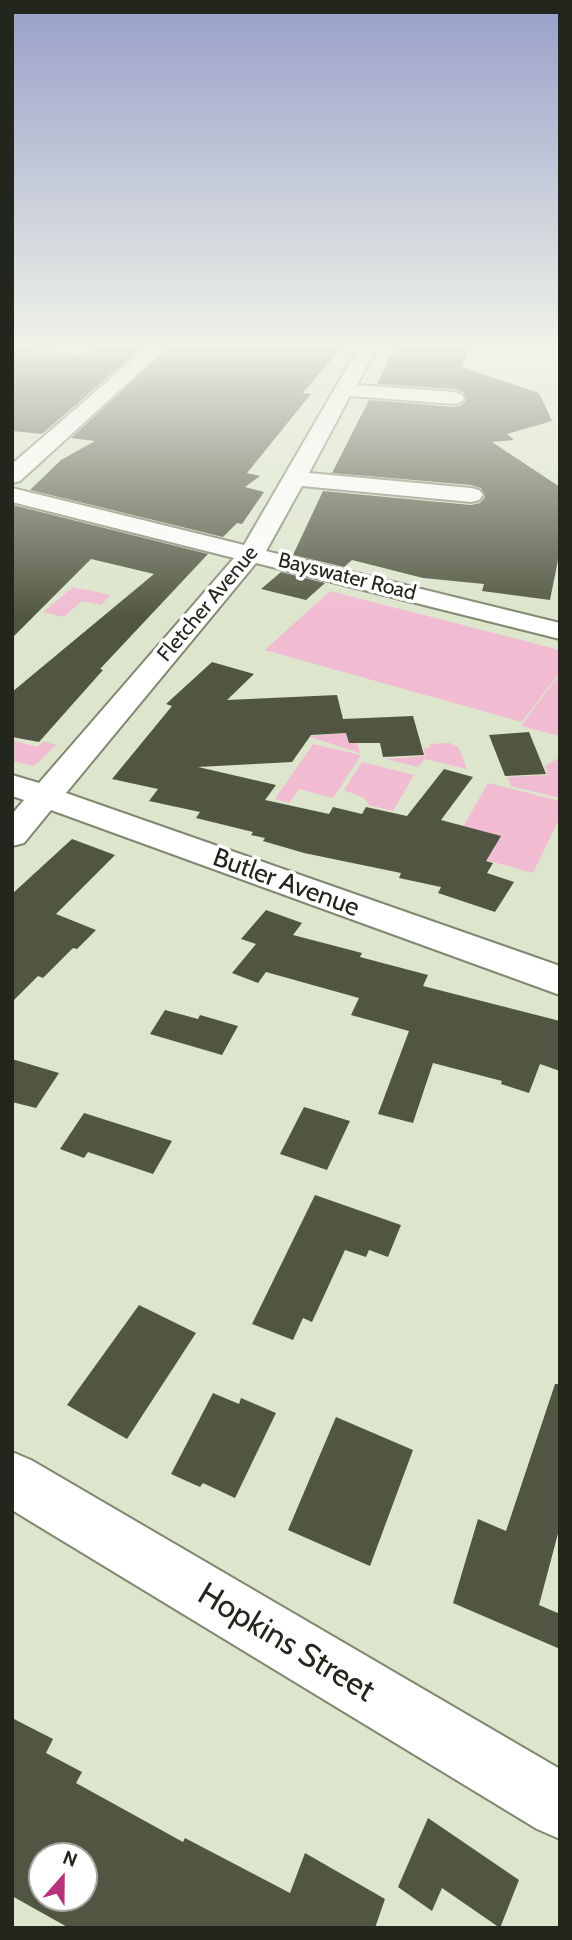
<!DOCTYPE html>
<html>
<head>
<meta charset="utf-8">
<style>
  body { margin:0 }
  #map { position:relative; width:572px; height:1940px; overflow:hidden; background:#dde5cd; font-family:Cabin,sans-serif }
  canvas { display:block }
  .frame { position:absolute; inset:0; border:14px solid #23261d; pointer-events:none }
  .north { position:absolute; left:28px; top:1842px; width:70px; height:70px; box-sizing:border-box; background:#fff; border:2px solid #a7a8a5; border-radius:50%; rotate:21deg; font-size:19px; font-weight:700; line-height:28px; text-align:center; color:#23261d }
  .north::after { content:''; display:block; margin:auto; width:24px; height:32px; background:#b7347c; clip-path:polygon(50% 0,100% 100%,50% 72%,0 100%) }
</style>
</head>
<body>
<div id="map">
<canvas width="572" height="1940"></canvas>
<div class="frame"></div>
<div class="north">N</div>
</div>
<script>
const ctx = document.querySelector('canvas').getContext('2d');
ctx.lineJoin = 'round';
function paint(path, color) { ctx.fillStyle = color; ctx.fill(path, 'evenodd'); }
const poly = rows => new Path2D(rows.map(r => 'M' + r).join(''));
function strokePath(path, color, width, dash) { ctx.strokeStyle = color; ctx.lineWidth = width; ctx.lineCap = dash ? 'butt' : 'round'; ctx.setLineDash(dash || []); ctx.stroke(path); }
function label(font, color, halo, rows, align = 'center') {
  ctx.font = font + ' Cabin,sans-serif'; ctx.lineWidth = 7; ctx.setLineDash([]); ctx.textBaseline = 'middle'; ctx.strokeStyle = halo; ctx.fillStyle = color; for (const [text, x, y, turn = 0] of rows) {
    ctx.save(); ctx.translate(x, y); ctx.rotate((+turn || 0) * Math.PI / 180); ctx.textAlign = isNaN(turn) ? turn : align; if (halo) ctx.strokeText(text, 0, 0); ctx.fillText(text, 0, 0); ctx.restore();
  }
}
paint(poly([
  [73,587,111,595,101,605,82,601,64,617,43,612],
  [330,591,560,650,560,672,522,722,265,650],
  [560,674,560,736,521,726],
  [352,725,360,753,308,736,347,733],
  [12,740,37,747,43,741,56,745,34,766,12,761],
  [450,743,459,748,467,769,425,759,418,767,386,759,425,756,424,748,430,748,429,744],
  [313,744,361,755,333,798,299,789,289,803,275,799],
  [560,757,560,798,511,786,507,777,548,775,545,766],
  [362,762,414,775,393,811,369,805,364,798,344,790],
  [488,783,560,801,560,817,533,873,450,850]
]), '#f1bbd2');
paint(poly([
  [12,347,88,355,97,347,143,347,42,434,12,431],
  [170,347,342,347,303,393,311,394,247,473,260,476,245,487,264,492,242,524,237,523,223,537,30,490,61,460,95,441,71,438],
  [395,347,469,347,462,367,539,393,552,421,507,434,514,440,492,442,560,487,560,550,550,600,482,591,484,584,423,578,352,560,344,567,293,555,323,491,471,505,480,503,485,497,481,488,471,485,332,473,369,400,454,407,462,405,466,400,463,392,454,389,377,384],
  [13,505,208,554,100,669,103,670,39,742,12,737,12,692,154,574,91,559,12,638],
  [281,572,325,583,306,600,261,589],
  [212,662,254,674,227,700,337,695,343,719,413,716,424,755,383,757,380,743,349,743,346,733,311,735,292,762,198,767,276,785,265,800,329,814,333,807,362,814,366,807,407,816,444,769,473,777,441,820,501,836,486,861,493,863,487,873,514,882,495,912,438,893,441,887,399,878,401,873,304,853,263,841,265,838,251,835,253,832,196,818,200,812,149,801,158,789,112,779,172,706,166,704],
  [529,732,546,774,505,776,489,735],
  [72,839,115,855,56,914,96,930,77,949,73,948,43,978,38,976,12,1002,12,894],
  [266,910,302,923,293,935,362,953,360,957,428,975,423,986,560,1021,560,1071,540,1064,529,1093,501,1084,502,1081,433,1063,413,1123,378,1114,409,1031,351,1015,359,998,266,972,258,983,232,973,256,944,241,939],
  [165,1010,198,1019,200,1015,238,1026,222,1055,150,1034],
  [12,1059,59,1073,36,1108,12,1102],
  [304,1107,350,1121,327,1170,280,1154],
  [84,1113,172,1141,153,1174,88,1152,84,1158,60,1149],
  [315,1195,401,1225,388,1257,369,1250,366,1257,345,1250,312,1322,303,1318,293,1340,252,1324],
  [139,1305,196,1333,127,1439,67,1405],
  [555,1384,560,1384,560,1526,539,1605,560,1614,560,1649,453,1603,478,1519,506,1531],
  [213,1393,239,1404,241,1398,276,1413,235,1498,203,1483,200,1487,171,1474],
  [336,1417,413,1450,370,1566,288,1530],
  [12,1718,53,1739,46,1753,82,1772,76,1783,183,1842,185,1838,290,1893,305,1853,385,1899,375,1928,69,1928,12,1896],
  [42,1856,84,1856,84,1898,42,1898],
  [428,1818,519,1880,500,1928,442,1888,432,1911,398,1887]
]), '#515642');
const minor = poly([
  [147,347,167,347,20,481,12,483,12,464,147,347],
  [359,347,377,347,357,385,454,392,461,394,464,398,461,402,454,404,350,396,309,473,471,488,479,490,483,495,479,500,471,502,302,486,266,551,560,623,560,639,256,563,66,793,560,966,560,995,51,810,24,843,12,846,12,814,24,800,12,796,12,775,39,783,234,558,12,502,12,488,244,545,359,347]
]);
const tertiary = poly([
  [12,1452,31,1460,560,1769,560,1839,537,1829,12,1510,12,1452]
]);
strokePath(minor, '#808771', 4);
strokePath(tertiary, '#808771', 4);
paint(minor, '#fff');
paint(tertiary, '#fff');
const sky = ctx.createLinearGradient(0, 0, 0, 619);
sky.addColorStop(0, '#979fc9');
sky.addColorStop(0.56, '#f0f3e8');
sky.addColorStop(1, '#f0f3e800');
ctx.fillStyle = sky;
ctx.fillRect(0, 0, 572, 619);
label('21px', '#23261d', '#fff', [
  ["Bayswater Road",347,577,14],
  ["Fletcher Avenue",208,604,-50]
]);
label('26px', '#23261d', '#fff', [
  ["Butler Avenue",286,883,20]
]);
label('32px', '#23261d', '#fff', [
  ["Hopkins Street",286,1643,31]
]);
</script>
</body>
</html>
